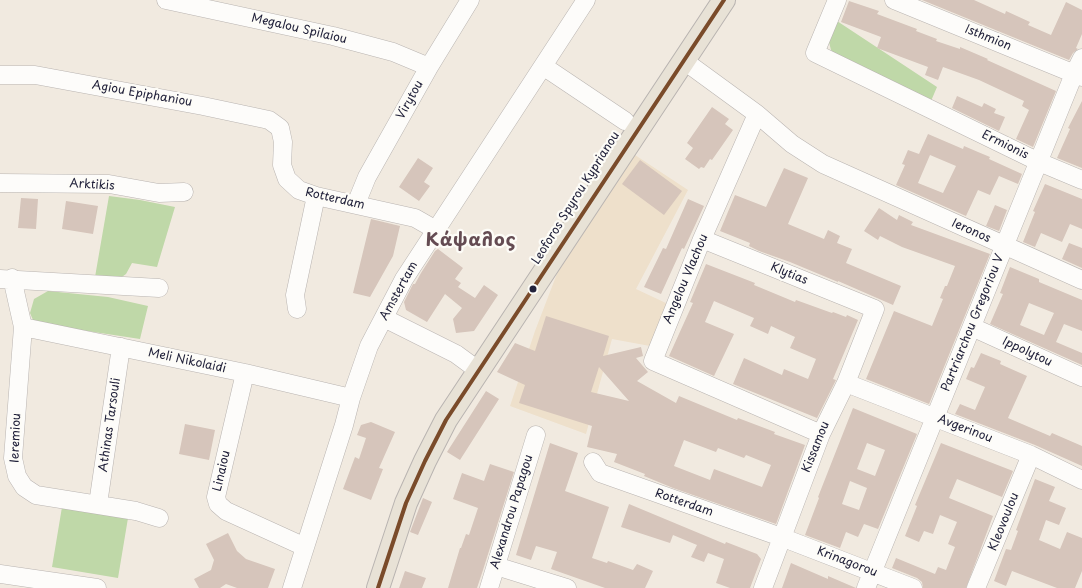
<!DOCTYPE html>
<html>
<head>
<meta charset="utf-8">
<style>
  body { margin:0 }
  canvas { display:block; background:#f1eae0 }
</style>
</head>
<body>
<canvas width="1082" height="588"></canvas>
<script>
const ctx = document.querySelector('canvas').getContext('2d');
ctx.lineJoin = 'round';
function paint(path, color) { ctx.fillStyle = color; ctx.fill(path, 'evenodd'); }
const poly = rows => new Path2D(rows.map(r => 'M' + r).join(''));
function strokePath(path, color, width, dash) { ctx.strokeStyle = color; ctx.lineWidth = width; ctx.lineCap = dash ? 'butt' : 'round'; ctx.setLineDash(dash || []); ctx.stroke(path); }
function label(font, color, halo, rows, align = 'center') {
  ctx.font = font + ' "Playpen Sans",sans-serif'; ctx.lineWidth = 4.5; ctx.setLineDash([]); ctx.textBaseline = 'middle'; ctx.strokeStyle = halo; ctx.fillStyle = color; for (const [text, x, y, turn = 0] of rows) {
    ctx.save(); ctx.translate(x, y); ctx.rotate((+turn || 0) * Math.PI / 180); ctx.textAlign = isNaN(turn) ? turn : align; if (halo) ctx.strokeText(text, 0, 0); ctx.fillText(text, 0, 0); ctx.restore();
  }
}
paint(poly([
  [635,155,688,190,636,289,668,304,650,346,612,339,586,434,510,406,535,331,558,271]
]), '#eee0cb');
paint(poly([
  [837,21,937,87,931,101,835,55,831,50,829,42],
  [109,196,140,200,175,207,157,267,132,263,126,274,119,279,95,277],
  [48,291,108,297,148,306,140,339,41,324,33,320,30,313,34,299],
  [62,507,128,518,118,578,52,567]
]), '#bfd8a8');
paint(poly([
  [922,0,974,0,1005,14,1006,11,1030,22,1028,25,1051,35,1066,2,1082,10,1082,34,1076,48,1078,49,1073,53,1069,60],
  [849,1,879,11,877,14,917,29,916,31,937,39,936,41,960,49,960,47,988,59,987,60,1056,91,1033,147,1016,139,1029,110,1022,106,1024,101,979,80,943,67,938,80,925,75,928,67,877,48,881,37,841,22],
  [957,96,982,107,984,103,996,109,994,113,1005,117,999,131,952,108],
  [1082,101,1082,168,1057,158,1070,129,1068,128],
  [712,107,729,119,725,124,733,130,712,160,710,159,704,168,701,167,699,169,685,159,693,148,687,143],
  [928,134,963,149,964,146,978,152,990,157,989,159,1022,174,1018,184,999,176,990,195,978,190,966,216,896,185,905,165,902,164,908,150,919,154],
  [930,155,956,166,943,193,918,183],
  [418,158,433,168,424,182,430,186,419,201,399,187],
  [640,160,682,191,664,215,622,184],
  [784,168,808,178,788,224,824,239,828,230,840,236,837,243,852,249,846,263,901,286,893,305,838,281,838,282,790,262,759,251,749,246,750,243,720,231,735,195,766,207],
  [1045,184,1082,199,1082,229,1070,224,1062,242,1041,233,1035,247,1023,242,1035,212,1033,211],
  [21,198,38,199,36,229,18,228],
  [688,199,704,206,684,249,682,248,661,294,644,287,663,248,666,249],
  [66,201,98,206,93,234,62,229],
  [995,205,1007,210,999,231,986,226],
  [879,208,897,220,899,215,913,222,911,225,990,254,929,404,866,379,894,311,932,326,943,299,940,298,945,286,947,286,955,266,902,247,880,236,878,240,864,231],
  [371,219,400,226,393,256,370,297,353,293],
  [1069,243,1082,248,1082,268,1062,259],
  [438,249,463,268,455,279,461,283,458,287,475,298,484,285,498,295,474,331,456,333,453,319,462,308,445,294,427,322,406,310,404,302,413,284,415,284,421,273,435,251],
  [706,264,755,283,754,285,795,302,796,300,832,313,833,312,846,317,847,315,858,320,833,379,836,380,817,418,733,384,744,358,782,375,784,369,808,379,816,359,790,348,795,337,771,326,768,334,750,326,754,318,714,301,705,322,734,334,714,376,669,356,693,303,690,302],
  [1010,267,1039,279,1039,282,1082,300,1082,331,1064,324,1056,342,1082,353,1082,365,990,324,1003,294,1000,293],
  [1029,303,1054,313,1044,335,1020,325],
  [546,316,609,336,603,356,641,347,643,356,636,358,648,372,637,381,676,403,679,396,737,420,738,418,775,432,774,434,805,445,776,524,673,488,644,476,645,474,614,462,617,454,587,447,592,426,519,403,525,385,497,372,515,343,535,351],
  [599,367,629,401,591,392],
  [684,440,716,452,718,448,744,458,746,455,771,465,762,487,714,469,710,480,674,466],
  [981,353,1001,361,1000,364,1027,376,1008,418,1050,436,1052,433,1082,446,1082,466,1035,445,955,414,960,404,975,410,985,387,966,379,971,367,974,368],
  [486,391,499,399,460,460,447,452],
  [853,408,917,434,878,529,864,524,858,537,846,532,840,548,805,535,819,498,818,497],
  [867,443,885,450,875,476,857,469],
  [850,481,867,488,859,510,842,504],
  [371,422,395,432,379,468,383,469,371,500,343,489,355,457,359,459,366,438,357,435,361,425],
  [185,424,215,430,209,460,179,454],
  [550,443,578,453,565,491,609,507,592,558,607,563,608,561,633,570,637,564,653,571,645,588,605,588,551,569,557,552,536,546,531,560,516,555],
  [941,443,1013,471,1002,497,957,479,949,498,993,516,966,588,923,588,922,582,917,578,892,568,896,558,935,574,938,567,946,570,955,547,948,544,957,522,940,515,933,534,924,531,919,542,905,536,917,506,915,505],
  [490,464,514,472,483,570,477,588,448,588,460,548,461,548,466,534,469,535,478,508,453,499,462,473,484,481],
  [1035,479,1055,487,1049,501,1066,508,1059,525,1046,520,1039,540,1060,549,1067,532,1082,538,1082,571,1075,588,1057,588,1012,571,1006,586,994,581,1006,549,1011,550,1018,531,1016,530],
  [423,498,432,502,418,535,410,532],
  [629,504,725,544,726,542,757,554,761,559,750,588,730,588,716,583,724,559,708,553,704,562,691,557,697,545,673,535,670,543,621,527],
  [228,533,237,551,246,559,275,569,268,588,237,588,226,584,220,588,199,588,194,579,211,570,214,560,206,544],
  [791,563,828,579,828,576,856,588,782,588],
  [405,571,426,578,422,588,399,588]
]), '#d6c5bb');
const minor = poly([
  [166,0,333,36,393,52,429,67],
  [837,0,815,53,1039,162,1082,180],
  [894,0,1082,77],
  [683,60,757,114,792,144,823,164,1082,280],
  [543,66,625,121],
  [0,75,35,75,203,106,269,120,280,128,283,142,282,165,287,179,299,190,316,196,415,218,436,230],
  [757,114,702,239,653,361,821,434],
  [0,183,109,184,159,193,184,192],
  [356,204,367,177,429,67,470,0],
  [702,239,875,309,846,383,821,434,763,588],
  [12,278,23,327,13,458,17,476,24,487,36,495,136,511,159,518],
  [0,279,159,288],
  [297,309,295,295,316,196],
  [384,318,456,354,471,365],
  [23,327,245,373,351,398],
  [972,327,1082,377],
  [245,373,216,497,218,504,226,511,305,547],
  [846,383,1031,455,1082,480],
  [593,462,600,473,781,537,913,588],
  [98,504,121,347],
  [496,566,567,588],
  [0,574,97,588],
  [292,588,344,425,351,398,369,346,404,279,586,0],
  [489,588,536,435],
  [866,588,1074,74,1082,58],
  [976,588,1031,455]
]);
const major = poly([
  [378,588,406,503,425,461,446,420,724,0]
]);
strokePath(minor, '#b9b4b1', 19);
strokePath(major, '#b9b4b1', 24);
strokePath(minor, '#fdfcfa', 18);
strokePath(major, '#e8e2d6', 22);
strokePath(poly([
  [378,588,406,503,425,461,446,420,724,0]
]), '#7a4b2a', 4);
for (const [x, y, r, color] of [
  [533,289,4.5,"#22223b"]
]) { const dot = new Path2D(); dot.arc(x, y, r, 0, 2 * Math.PI); ctx.fillStyle = color; ctx.fill(dot); strokePath(dot, '#fdfcf7', 2); }
label('12px', '#22223b', '#fdfcf7', [
  ["Megalou Spilaiou",299,29,13],
  ["Isthmion",988,38,22],
  ["Agiou Epiphaniou",142,94,10],
  ["Virytou",410,100,-61],
  ["Ermionis",1005,145,26],
  ["Arktikis",92,185,3],
  ["Leoforos Spyrou Kyprianou",576,198,-58],
  ["Rotterdam",335,199,13],
  ["Ieronos",971,231,24],
  ["Klytias",789,274,22],
  ["Angelou Vlachou",686,279,-67],
  ["Amstertam",399,291,-61],
  ["Partriarchou Gregoriou V",973,323,-68],
  ["Ippolytou",1027,352,25],
  ["Meli Nikolaidi",187,361,12],
  ["Athinas Tarsouli",110,425,-82],
  ["Avgerinou",965,429,21],
  ["Ieremiou",16,438,-88],
  ["Kissamou",816,447,-68],
  ["Linaiou",222,471,-77],
  ["Rotterdam",684,503,19],
  ["Alexandrou Papagou",512,512,-73],
  ["Kleovoulou",1004,522,-68],
  ["Krinagorou",847,562,21]
]);
ctx.letterSpacing = '1px';
label('bold 18px', '#644b52', '#fdfcf7', [
  ["Κάψαλος",471,241]
]);
ctx.letterSpacing = '0px';
</script>
</body>
</html>
